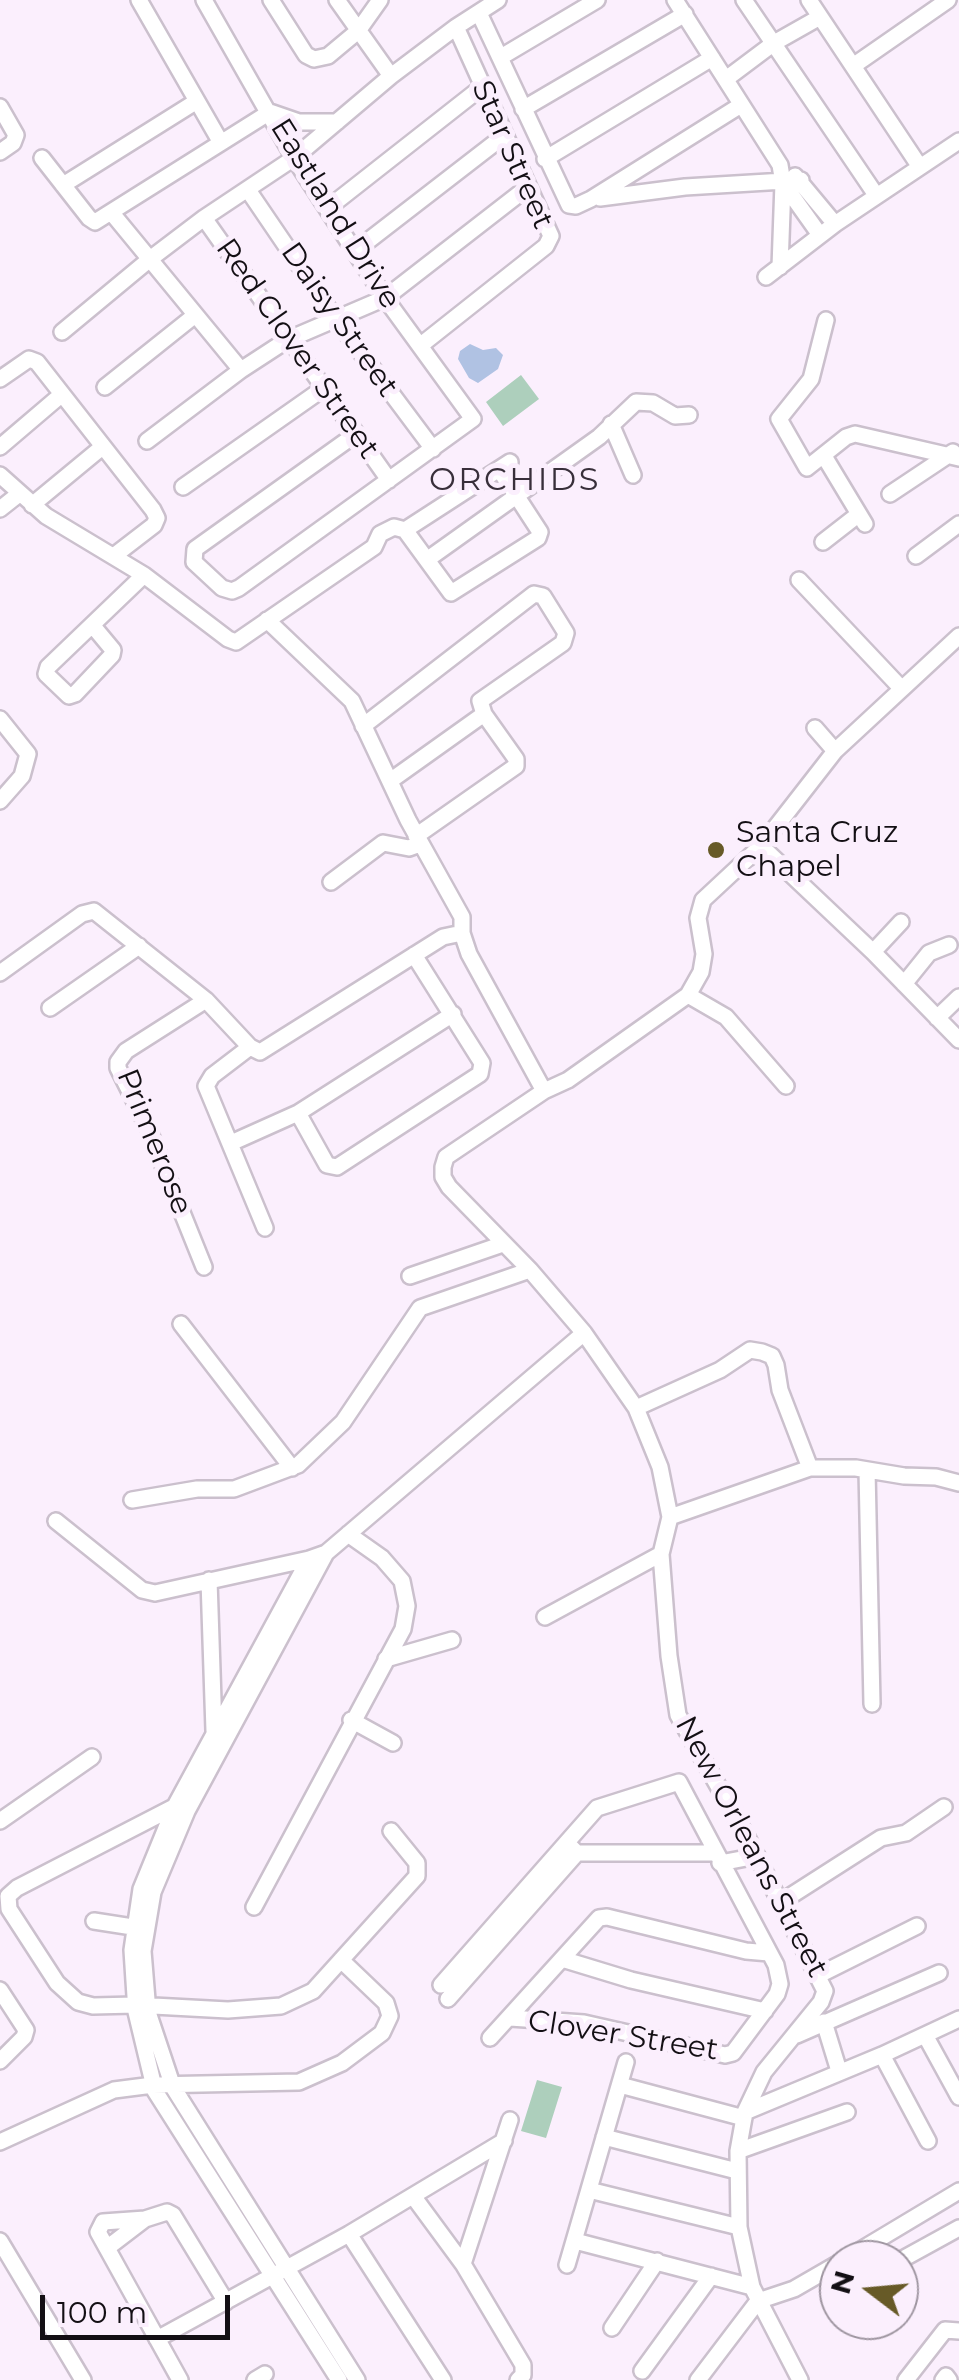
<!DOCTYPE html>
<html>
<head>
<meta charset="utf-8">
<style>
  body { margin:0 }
  #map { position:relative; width:959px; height:2380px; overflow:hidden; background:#fbeffd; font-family:Montserrat,sans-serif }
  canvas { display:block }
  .north { position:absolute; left:819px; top:2240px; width:100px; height:100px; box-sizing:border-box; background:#fbeffd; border:2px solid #9e95a0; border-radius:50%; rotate:286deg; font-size:28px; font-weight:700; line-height:40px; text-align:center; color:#130f14 }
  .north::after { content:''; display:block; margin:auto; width:35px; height:45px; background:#675a27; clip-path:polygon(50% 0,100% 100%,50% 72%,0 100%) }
  .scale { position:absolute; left:40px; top:2295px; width:190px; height:45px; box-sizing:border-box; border:5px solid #130f14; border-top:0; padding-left:12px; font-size:30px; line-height:35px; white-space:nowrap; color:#130f14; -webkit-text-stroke:8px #fbeffd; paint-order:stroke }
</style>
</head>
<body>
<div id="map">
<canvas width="959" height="2380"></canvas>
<div class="north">N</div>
<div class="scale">100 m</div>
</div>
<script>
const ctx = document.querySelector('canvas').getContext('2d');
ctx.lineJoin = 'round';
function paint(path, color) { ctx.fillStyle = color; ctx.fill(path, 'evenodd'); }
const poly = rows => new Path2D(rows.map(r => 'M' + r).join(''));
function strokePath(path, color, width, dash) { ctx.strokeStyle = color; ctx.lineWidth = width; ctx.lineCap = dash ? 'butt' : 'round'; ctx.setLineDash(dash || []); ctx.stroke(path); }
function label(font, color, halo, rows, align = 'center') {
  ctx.font = font + ' Montserrat,sans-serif'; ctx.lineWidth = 10; ctx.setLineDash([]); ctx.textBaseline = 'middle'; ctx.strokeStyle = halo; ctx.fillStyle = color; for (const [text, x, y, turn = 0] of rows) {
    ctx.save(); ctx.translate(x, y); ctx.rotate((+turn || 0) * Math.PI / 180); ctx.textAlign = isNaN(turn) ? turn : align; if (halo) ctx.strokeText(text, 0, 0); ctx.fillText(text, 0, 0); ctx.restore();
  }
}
paint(poly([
  [521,375,539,399,503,426,486,402],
  [537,2080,562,2087,546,2138,521,2131]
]), '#adcfbc');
paint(poly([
  [470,344,483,350,496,348,503,355,498,369,478,383,469,378,458,359,460,351]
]), '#b0c2e3');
const street = poly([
  [139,0,220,141],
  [204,0,294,158,385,298,473,419,239,588,232,591,222,588,194,562,195,549,356,434],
  [271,0,306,55,314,59,328,56,358,31,380,0],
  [337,0,391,76],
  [675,0,780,165,783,183,820,235],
  [744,0,876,195],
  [809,0,920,167],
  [479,13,569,205,576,206,591,199,741,105],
  [501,57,597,0],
  [853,66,948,0],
  [726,79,774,43,820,17],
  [0,107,16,135,13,143,0,152],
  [523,109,685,14],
  [42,158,89,218,95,222,270,112,299,122,337,122],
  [545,159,712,58],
  [795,176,835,224],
  [63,185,197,101],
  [248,190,335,318,433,449],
  [600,198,685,187,801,180],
  [328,208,482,87],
  [111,212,241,370],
  [204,218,389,480],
  [355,251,505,135],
  [780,267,783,183],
  [766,277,835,224,959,141],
  [826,320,811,379,779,419,807,468,846,437,855,434,959,458],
  [62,332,150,259,204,218,294,158,391,76,456,27,498,0],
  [421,345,546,246,551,236,456,27],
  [0,379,29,359,37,362,153,510,157,518,154,525,115,555],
  [105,387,194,316],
  [611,424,633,475],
  [147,441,241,370,287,340,385,298,528,187],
  [0,447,61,395],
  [824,456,865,524],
  [0,475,46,516,144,575,228,639,236,642,374,547,380,534,394,527,405,530,451,593,538,538,540,532,499,469],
  [183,487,324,388],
  [890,494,953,452],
  [32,505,101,448],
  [0,509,19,494],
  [405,530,510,462],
  [823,542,859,514],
  [916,556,959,524],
  [428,559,599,437,636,402,653,403,675,416,689,415],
  [799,580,901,688],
  [93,626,113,650,112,655,75,694,69,696,46,674,48,667,144,575],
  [0,719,28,754,22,776,0,801],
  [363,726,534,594,543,596,566,633,563,643,480,701,484,714,516,759,516,766,416,836],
  [815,728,835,751],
  [390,781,484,714],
  [761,846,873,952,959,1040],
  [331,882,383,843,409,848,420,844],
  [462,933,469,954,544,1091],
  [873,952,901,922],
  [0,973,82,914,94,911,206,1000,250,1047,260,1052,443,937,462,933,462,917,408,820,352,701,267,620],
  [904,984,929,953,949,945],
  [688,995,726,1017,786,1086],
  [50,1008,139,946],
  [937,1018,959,997],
  [250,1047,212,1076,206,1086,265,1228],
  [298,1113,327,1165,337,1167,480,1074,482,1063,414,955],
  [231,1143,298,1113,453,1014],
  [204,1267,148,1128,118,1068,118,1062,126,1051,206,1000],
  [410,1276,503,1244],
  [181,1324,292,1468],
  [636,1408,720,1370,750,1350,762,1352,772,1356,776,1365,780,1390,810,1468],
  [867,1470,872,1704],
  [132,1500,197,1489,234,1489,298,1465,343,1422,420,1308,530,1270],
  [670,1517,810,1468,856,1468,904,1476,936,1477,959,1483],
  [56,1521,142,1590,155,1593,309,1559,326,1553,584,1333],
  [326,1553,187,1811,153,1892,143,1951,148,2012,173,2087,357,2380],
  [309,1559,175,1806,141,1889,132,1950,136,2012,155,2091,339,2380],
  [209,1580,214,1731],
  [545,1617,661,1554],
  [386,1659,452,1640],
  [351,1720,393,1743],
  [176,1806,17,1888,8,1896,9,1909,57,1983,78,2002,93,2006,135,2005,228,2010,281,2006,313,1991,417,1876,417,1863,391,1831],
  [0,1821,92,1757],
  [572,1848,577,1853,716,1853],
  [720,1863,757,1856],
  [781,1902,881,1838,906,1833,944,1807],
  [254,1907,403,1629,407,1606,402,1581,382,1558,348,1534],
  [94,1921,139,1928],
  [562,1959,631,1980,765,2011],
  [819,1975,917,1926],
  [441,1985,597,1808,679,1782,776,1965,780,1984,777,1994,733,2053,725,2055,584,2023,510,2018],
  [0,1990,26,2030,24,2037,0,2061],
  [448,1999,577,1853],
  [824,2022,839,2071],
  [797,2035,939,1973],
  [925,2035,959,2097],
  [490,2038,599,1918,607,1917,746,1951,769,1953],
  [882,2055,928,2141],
  [620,2085,744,2118],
  [745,2112,882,2055,959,2019],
  [604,2137,737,2171],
  [0,2142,114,2090,153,2085,299,2082,342,2063,382,2033,390,2016,386,2003,341,1960],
  [738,2151,847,2112],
  [589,2190,739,2227],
  [413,2196,463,2264,523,2365,523,2375,518,2380],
  [145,2219,103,2222,98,2232,180,2380],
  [349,2234,443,2380],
  [0,2241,83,2380],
  [575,2241,752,2287],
  [107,2248,145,2219,167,2212,173,2215,226,2302],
  [844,2260,959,2191],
  [899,2261,959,2228],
  [463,2264,510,2120],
  [567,2265,626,2062],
  [612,2328,657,2261],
  [157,2339,349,2234,504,2141],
  [642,2371,711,2276],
  [255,2380,265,2374],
  [698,2380,758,2301,794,2289,839,2263],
  [800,2380,752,2287,739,2227,738,2151,745,2112,764,2072,821,2002,825,1991,748,1839,678,1715,669,1656,661,1554,670,1517,660,1467,636,1408,584,1333,530,1270,449,1187,443,1177,443,1167,446,1157,544,1091,568,1080,688,995,701,972,704,954,698,918,703,900,761,846,835,751,959,636],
  [906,2380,945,2330,959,2331],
  [943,2380,946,2376,949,2380]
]);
strokePath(street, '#cbc0cd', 20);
strokePath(street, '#fff', 15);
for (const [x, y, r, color] of [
  [716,850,10,"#675a27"]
]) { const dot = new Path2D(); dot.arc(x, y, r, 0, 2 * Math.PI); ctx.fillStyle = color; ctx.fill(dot); strokePath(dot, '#fbeffd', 4); }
label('30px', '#130f14', '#fbeffd', [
  ["Star Street",512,155,66],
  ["Eastland Drive",335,214,58],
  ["Daisy Street",339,320,55],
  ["Red Clover Street",297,349,55],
  ["Primerose",154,1142,68],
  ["New Orleans Street",751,1847,62],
  ["Clover Street",623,2036,9]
]);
label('30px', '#130f14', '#fbeffd', [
  ["Santa Cruz",736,833],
  ["Chapel",736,867]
], 'left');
ctx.letterSpacing = '2.5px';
label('32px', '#382f3a', '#fbeffd', [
  ["ORCHIDS",515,481]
]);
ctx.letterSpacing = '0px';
</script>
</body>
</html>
